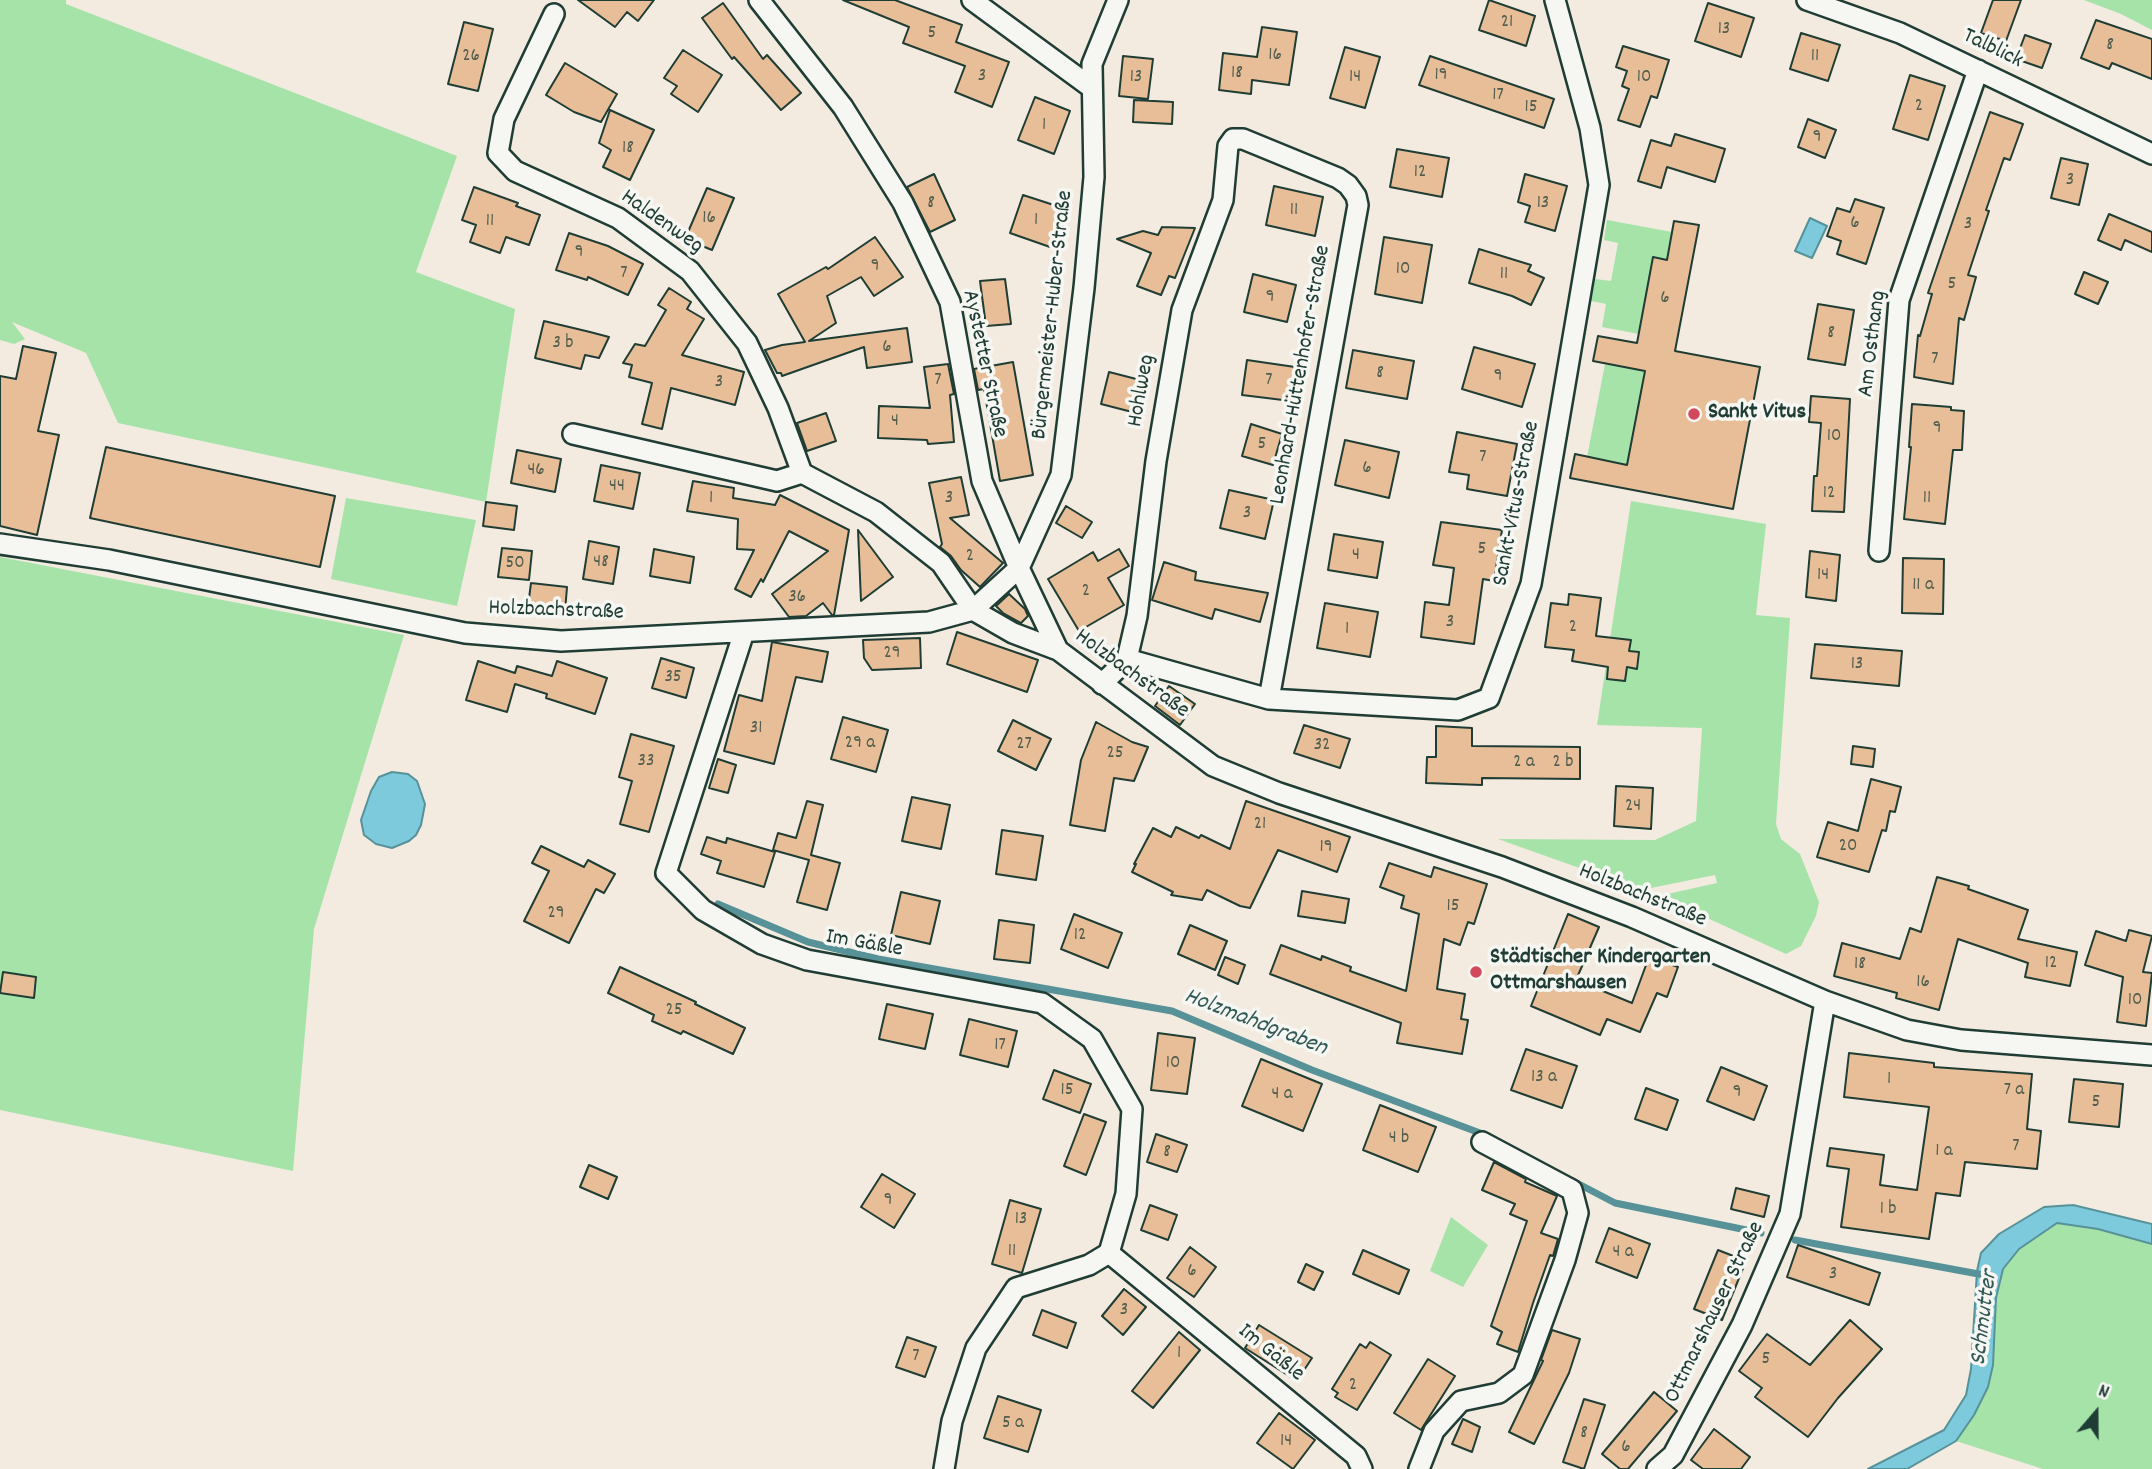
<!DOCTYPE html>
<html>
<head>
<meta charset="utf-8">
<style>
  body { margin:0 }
  #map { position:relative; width:2152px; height:1469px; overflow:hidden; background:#f3ebe0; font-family:Dekko,sans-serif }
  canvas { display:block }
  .north { position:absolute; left:2061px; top:1378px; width:70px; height:70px; -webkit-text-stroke:5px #f6f6f2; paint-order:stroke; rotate:20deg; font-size:19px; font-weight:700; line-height:28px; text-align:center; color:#1f3d34 }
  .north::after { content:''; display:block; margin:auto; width:24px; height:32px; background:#1f3d34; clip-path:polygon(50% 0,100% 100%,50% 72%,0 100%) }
</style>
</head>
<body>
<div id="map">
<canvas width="2152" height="1469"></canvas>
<div class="north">N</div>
</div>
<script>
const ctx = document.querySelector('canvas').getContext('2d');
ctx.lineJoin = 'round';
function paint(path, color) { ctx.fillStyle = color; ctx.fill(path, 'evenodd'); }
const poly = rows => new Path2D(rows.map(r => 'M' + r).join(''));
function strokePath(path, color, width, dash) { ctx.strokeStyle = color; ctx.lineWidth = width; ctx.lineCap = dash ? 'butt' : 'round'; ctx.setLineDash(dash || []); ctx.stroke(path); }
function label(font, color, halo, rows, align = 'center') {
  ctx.font = font + ' Dekko,sans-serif'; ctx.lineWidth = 7; ctx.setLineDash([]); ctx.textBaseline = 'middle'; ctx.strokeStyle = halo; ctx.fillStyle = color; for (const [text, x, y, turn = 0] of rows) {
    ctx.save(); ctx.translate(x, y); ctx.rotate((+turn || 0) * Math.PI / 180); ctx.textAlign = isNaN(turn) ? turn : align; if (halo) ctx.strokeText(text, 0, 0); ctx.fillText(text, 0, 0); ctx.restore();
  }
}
paint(poly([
  [0,0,66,0,66,4,457,156,416,272,515,309,486,502,118,423,86,353,12,322,25,339,14,344,0,340],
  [2084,0,2152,0,2152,30,2121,14],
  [1607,220,1672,232,1667,260,1653,257,1639,334,1602,327,1606,304,1591,301,1595,279,1611,281,1618,243,1604,240],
  [1605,364,1645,371,1627,465,1587,457],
  [346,498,476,520,457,606,331,579],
  [1631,501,1766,524,1756,615,1790,618,1776,824,1781,839,1800,854,1819,902,1816,916,1801,946,1786,954,1694,912,1654,897,1717,883,1715,875,1641,890,1498,839,1655,840,1696,821,1702,728,1597,725],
  [0,557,404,635,314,929,293,1171,0,1110],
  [1451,1217,1488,1245,1463,1287,1430,1271],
  [2057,1223,2098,1229,2152,1244,2152,1469,2043,1469,1956,1441,1974,1415,1993,1365,1996,1298,2003,1269,2019,1249]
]), '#a6e3a9');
const water = poly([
  [1810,218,1827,226,1812,258,1795,251,1810,218],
  [392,772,408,774,417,781,425,804,421,825,416,835,409,841,392,848,376,844,364,835,361,820,371,791,379,777,392,772],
  [2073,1205,2152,1224,2152,1244,2098,1229,2057,1223,2019,1249,2003,1269,1996,1298,1993,1365,1988,1387,1974,1415,1956,1441,1907,1469,1868,1469,1944,1430,1966,1395,1971,1369,1977,1271,1981,1253,1999,1234,2044,1207,2073,1205]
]);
paint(water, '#7dcadc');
strokePath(water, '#579299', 2);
strokePath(poly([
  [718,904,808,942,878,959,1172,1011,1312,1070,1488,1136],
  [1573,1181,1615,1203,1761,1233],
  [1795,1240,1984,1275]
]), '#579299', 7);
const building = poly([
  [578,0,654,0,638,21,627,12,615,27,578,0],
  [843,0,895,0,962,25,956,42,1009,62,992,107,955,92,965,66,903,43,909,27,843,0],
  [1489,0,1535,16,1526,46,1479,30,1489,0],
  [1993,0,2021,0,2006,41,1981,33,1993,0],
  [723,3,763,59,767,55,801,93,781,110,734,57,732,59,702,18,723,3],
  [1708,3,1754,18,1741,57,1695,41,1708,3],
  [2096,20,2152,39,2152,79,2112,63,2109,69,2081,58,2096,20],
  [464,22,493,29,478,91,448,84,464,22],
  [1262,27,1297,32,1289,85,1252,80,1251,94,1219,90,1223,53,1257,57,1262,27],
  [1801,33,1840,45,1828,81,1790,69,1801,33],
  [2025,35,2051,44,2042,68,2016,59,2025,35],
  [1623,46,1669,60,1657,98,1651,96,1640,127,1618,120,1629,89,1622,86,1627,71,1616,67,1623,46],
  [1345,47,1380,57,1365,108,1330,98,1345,47],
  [683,50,722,75,698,112,671,94,677,86,664,78,683,50],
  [1123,56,1153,59,1148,99,1119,96,1123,56],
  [1430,56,1554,99,1544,128,1419,85,1430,56],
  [565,63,617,94,601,122,574,112,546,95,565,63],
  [1910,75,1945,86,1928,140,1893,129,1910,75],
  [1035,97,1070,111,1054,154,1018,140,1035,97],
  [1134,100,1173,102,1172,124,1133,122,1134,100],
  [610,110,654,130,630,180,603,167,611,150,599,143,610,110],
  [1990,112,2023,124,2010,160,2004,158,1986,210,1989,211,1968,275,1976,277,1964,320,1959,318,1953,384,1914,377,1918,335,1920,336,1932,294,1928,293,1990,112],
  [1808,119,1836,130,1825,158,1798,147,1808,119],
  [1675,134,1725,149,1715,182,1667,167,1661,188,1638,181,1651,140,1671,146,1675,134],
  [1397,149,1449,158,1442,197,1390,187,1397,149],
  [2061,158,2088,164,2079,205,2051,198,2061,158],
  [934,174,955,220,930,232,907,187,934,174],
  [1525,174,1567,186,1555,231,1525,222,1530,206,1518,202,1525,174],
  [1274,186,1323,197,1315,236,1266,225,1274,186],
  [474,187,518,203,516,206,540,215,529,245,506,237,500,253,470,242,476,225,462,220,474,187],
  [707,188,734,198,712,250,685,239,707,188],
  [1023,195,1063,208,1050,247,1010,233,1023,195],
  [1855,199,1884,208,1866,264,1837,254,1841,241,1827,236,1837,208,1850,212,1855,199],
  [2109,214,2152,232,2152,252,2125,240,2121,250,2098,240,2109,214],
  [1674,221,1699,225,1675,351,1760,367,1733,509,1570,478,1575,454,1627,465,1645,371,1593,361,1598,336,1637,343,1653,257,1667,260,1674,221],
  [1162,227,1195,228,1175,278,1169,276,1161,295,1137,286,1151,253,1117,239,1143,231,1158,235,1162,227],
  [569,233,608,246,643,264,628,295,588,277,587,280,556,270,569,233],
  [875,237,903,277,874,296,861,277,827,296,836,323,809,341,907,328,912,362,867,368,864,347,782,376,781,373,777,373,765,350,782,345,805,342,778,294,826,267,828,269,875,237],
  [1384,237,1432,245,1422,303,1375,294,1384,237],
  [1479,249,1531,265,1528,271,1544,278,1531,305,1512,296,1469,283,1479,249],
  [2084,272,2108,282,2098,304,2075,294,2084,272],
  [1253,274,1296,285,1287,322,1244,312,1253,274],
  [1005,279,1011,324,986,326,980,281,1005,279],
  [669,288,691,302,687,309,704,319,682,355,744,372,735,405,671,388,662,429,642,424,652,383,629,377,632,365,623,363,635,344,645,346,666,310,658,305,669,288],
  [1818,304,1854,310,1845,365,1808,359,1818,304],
  [544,321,590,332,609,337,599,358,585,355,581,369,535,358,544,321],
  [23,346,56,353,38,431,59,435,37,535,0,526,0,376,16,379,23,346],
  [1474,347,1535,364,1522,407,1462,389,1474,347],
  [1353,350,1414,361,1407,399,1346,388,1353,350],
  [1247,360,1295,367,1291,401,1242,395,1247,360],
  [1013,362,1033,475,1000,481,984,389,978,390,974,369,1013,362],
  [948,364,954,394,950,395,954,442,928,444,927,440,878,438,879,406,930,408,924,367,948,364],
  [1109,372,1148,382,1140,414,1101,404,1109,372],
  [1811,396,1850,399,1844,512,1812,511,1814,476,1817,476,1821,423,1809,422,1811,396],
  [1912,404,1951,407,1951,410,1964,411,1962,450,1953,450,1945,524,1904,519,1911,447,1909,447,1912,404],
  [826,413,836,441,807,451,797,423,826,413],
  [1251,424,1282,434,1273,465,1242,456,1251,424],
  [1457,432,1517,444,1507,496,1467,489,1469,475,1449,472,1457,432],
  [1345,440,1399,452,1389,498,1335,485,1345,440],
  [106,447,335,496,320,567,90,518,106,447],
  [517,450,561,459,555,492,511,483,517,450],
  [601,465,640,473,633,509,594,501,601,465],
  [961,477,969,515,950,518,1003,563,980,587,961,570,951,556,940,547,942,544,929,483,961,477],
  [693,481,734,488,733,498,775,505,780,495,849,530,834,615,832,615,823,603,806,616,789,617,772,594,828,551,789,531,763,582,761,579,751,597,735,589,754,550,737,549,738,519,687,511,693,481],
  [1229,490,1274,500,1265,539,1220,528,1229,490],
  [486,502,517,506,514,530,483,526,486,502],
  [1066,506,1092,522,1082,538,1056,523,1066,506],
  [1441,522,1502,530,1494,581,1483,579,1474,644,1421,637,1425,602,1449,605,1454,568,1433,565,1441,522],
  [858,530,893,577,861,601,858,530],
  [1334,534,1383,542,1377,578,1328,570,1334,534],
  [589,541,619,547,613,584,583,579,589,541],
  [502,548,532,551,529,580,498,577,502,548],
  [654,549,694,557,690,583,650,576,654,549],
  [1119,549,1129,566,1108,578,1124,605,1079,631,1048,579,1093,552,1098,561,1119,549],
  [1810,551,1840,555,1836,601,1806,597,1810,551],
  [1903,558,1944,559,1943,614,1902,613,1903,558],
  [1164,562,1196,572,1195,580,1268,593,1260,622,1215,609,1212,619,1152,600,1164,562],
  [531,583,567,587,565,612,551,610,551,616,527,614,531,583],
  [1009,594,1025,609,1028,616,1021,623,1003,613,996,606,1009,594],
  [1569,594,1601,598,1596,636,1631,640,1629,651,1639,652,1637,669,1627,667,1625,681,1607,679,1608,667,1572,661,1574,650,1545,647,1551,603,1568,605,1569,594],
  [1325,603,1378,612,1370,657,1317,648,1325,603],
  [957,632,1038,660,1027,692,947,664,957,632],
  [920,638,921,668,872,670,864,658,863,640,920,638],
  [772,642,828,652,822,682,796,677,774,764,724,751,739,695,762,701,772,642],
  [1815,644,1902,651,1899,686,1811,678,1815,644],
  [661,658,694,668,686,698,652,688,661,658],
  [478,661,515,673,517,666,552,676,557,661,607,678,595,714,546,698,547,694,515,684,507,712,466,700,478,661],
  [1169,686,1195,704,1180,725,1155,706,1169,686],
  [843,717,888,730,876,772,831,759,843,717],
  [1013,720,1051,739,1036,770,998,751,1013,720],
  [1096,722,1132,742,1148,747,1134,781,1114,778,1105,831,1070,825,1081,760,1096,722],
  [1304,725,1350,739,1340,768,1294,753,1304,725],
  [1436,726,1472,728,1472,746,1580,747,1580,779,1482,778,1482,785,1426,783,1427,757,1436,757,1436,726],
  [631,734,674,746,649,832,620,824,632,781,619,777,631,734],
  [1853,746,1875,749,1873,767,1851,764,1853,746],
  [718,759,736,765,728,793,709,788,718,759],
  [1871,779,1901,787,1895,812,1890,811,1886,831,1882,830,1869,872,1817,857,1828,822,1858,831,1871,779],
  [1616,786,1653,788,1651,829,1614,826,1616,786],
  [912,797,950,805,941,849,902,841,912,797],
  [807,801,823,805,811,855,840,863,827,910,797,902,809,860,773,850,778,833,796,838,807,801],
  [1246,801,1350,837,1337,872,1278,850,1250,908,1240,906,1207,890,1202,900,1171,895,1173,892,1132,872,1136,864,1134,864,1153,828,1171,837,1176,827,1199,838,1201,835,1230,849,1246,801],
  [1002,830,1043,836,1036,880,996,874,1002,830],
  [707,837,726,843,727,838,775,852,764,887,717,873,721,861,701,854,707,837],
  [541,846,584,867,588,860,615,874,604,893,596,889,569,943,524,921,549,871,532,863,541,846],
  [1389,863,1431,877,1434,867,1487,884,1474,924,1468,922,1460,945,1444,939,1437,989,1465,994,1461,1019,1468,1020,1462,1054,1397,1043,1401,1023,1270,974,1281,945,1321,960,1322,956,1351,967,1350,971,1406,991,1419,914,1401,908,1404,896,1380,887,1389,863],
  [1937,877,1969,886,1968,889,2028,910,2018,939,2077,952,2070,986,2025,977,2028,963,1958,939,1939,1010,1896,998,1897,993,1834,976,1842,943,1900,959,1910,928,1921,932,1937,877],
  [1302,891,1349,899,1345,923,1298,916,1302,891],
  [901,892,940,901,930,944,891,935,901,892],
  [1074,914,1122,933,1108,968,1061,949,1074,914],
  [1568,914,1599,927,1576,980,1632,1003,1649,957,1678,967,1667,997,1657,993,1640,1032,1607,1019,1600,1035,1531,1006,1568,914],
  [999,920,1034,925,1030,963,994,959,999,920],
  [1190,925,1227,941,1215,970,1178,954,1190,925],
  [2129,930,2152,936,2143,972,2152,973,2146,1026,2117,1022,2123,977,2085,965,2096,931,2126,941,2129,930],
  [1225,957,1245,965,1238,984,1218,975,1225,957],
  [620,967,696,1002,695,1004,745,1028,733,1054,683,1031,681,1034,652,1021,654,1015,608,993,620,967],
  [3,972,36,977,34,998,0,993,3,972],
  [887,1004,933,1014,925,1049,879,1039,887,1004],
  [969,1019,1017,1031,1008,1067,960,1055,969,1019],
  [1158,1033,1195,1038,1187,1094,1151,1090,1158,1033],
  [1526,1049,1577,1066,1562,1108,1511,1090,1526,1049],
  [1849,1053,1934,1063,1934,1067,2032,1074,2027,1129,2041,1131,2037,1169,1965,1162,1960,1196,1936,1193,1929,1239,1841,1227,1849,1169,1827,1166,1830,1148,1884,1155,1880,1185,1917,1190,1929,1107,1844,1097,1849,1053],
  [1261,1059,1322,1084,1303,1131,1242,1106,1261,1059],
  [1721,1067,1767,1086,1754,1120,1707,1101,1721,1067],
  [1054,1070,1091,1084,1080,1113,1043,1099,1054,1070],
  [2074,1079,2123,1084,2119,1127,2069,1122,2074,1079],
  [1646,1088,1678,1100,1667,1130,1635,1119,1646,1088],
  [1380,1105,1436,1127,1418,1172,1363,1150,1380,1105],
  [1084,1114,1106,1122,1086,1175,1064,1166,1084,1114],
  [1156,1134,1187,1145,1177,1172,1147,1162,1156,1134],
  [1494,1162,1526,1179,1525,1182,1557,1196,1541,1233,1558,1239,1553,1256,1550,1255,1533,1303,1518,1352,1497,1344,1502,1332,1491,1326,1527,1221,1510,1214,1515,1204,1482,1190,1494,1162],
  [589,1165,617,1177,608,1199,580,1187,589,1165],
  [882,1174,915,1194,894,1228,861,1207,882,1174],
  [1736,1188,1769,1196,1764,1217,1731,1209,1736,1188],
  [1010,1200,1041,1209,1022,1273,992,1264,1010,1200],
  [1150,1205,1177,1215,1168,1240,1141,1230,1150,1205],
  [1609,1228,1650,1244,1637,1278,1596,1262,1609,1228],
  [1798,1245,1880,1273,1869,1305,1787,1277,1798,1245],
  [1190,1247,1216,1267,1194,1297,1167,1278,1190,1247],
  [1363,1250,1409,1270,1399,1294,1353,1274,1363,1250],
  [1718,1250,1746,1261,1722,1320,1694,1309,1718,1250],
  [1306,1264,1323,1272,1314,1290,1298,1282,1306,1264],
  [1124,1289,1146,1307,1123,1335,1102,1316,1124,1289],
  [1042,1310,1076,1323,1067,1348,1033,1335,1042,1310],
  [1850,1320,1882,1349,1838,1398,1808,1437,1755,1397,1762,1388,1739,1371,1767,1334,1810,1365,1850,1320],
  [1259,1325,1312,1358,1297,1381,1245,1348,1259,1325],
  [1552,1330,1580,1339,1569,1373,1534,1444,1509,1432,1543,1361,1541,1360,1552,1330],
  [1179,1332,1200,1350,1153,1408,1132,1391,1179,1332],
  [907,1337,936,1347,925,1377,896,1367,907,1337],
  [1370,1342,1391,1355,1357,1410,1335,1397,1338,1393,1332,1389,1360,1344,1366,1348,1370,1342],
  [1428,1359,1455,1376,1421,1430,1394,1413,1428,1359],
  [1654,1392,1677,1411,1628,1469,1620,1469,1602,1454,1654,1392],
  [998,1396,1041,1410,1028,1452,984,1438,998,1396],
  [1584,1399,1605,1405,1584,1469,1563,1462,1584,1399],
  [1279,1413,1315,1440,1293,1469,1257,1443,1279,1413],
  [1463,1419,1480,1427,1472,1452,1452,1444,1463,1419],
  [1714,1429,1750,1457,1741,1469,1703,1469,1691,1460,1714,1429]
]);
paint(building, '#e7be97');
strokePath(building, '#1f3d34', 2);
const minor = poly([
  [759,0,843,107,903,203,950,302,982,481,1019,568,1058,650],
  [972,0,1092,88],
  [1807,0,1900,33,2152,154],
  [554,14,504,119,498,153,515,171,618,218,690,271,747,343,778,408,802,473,876,512,941,563,973,610],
  [573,434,777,481,802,473],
  [0,544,109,560,465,633,561,641,929,622,973,610,1013,633,1058,650,1213,766,1279,793,1502,867,1632,917,1825,1001,1907,1030,1961,1040,2152,1055],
  [1879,551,1899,300,1978,70],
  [973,610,1019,568,1061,475,1084,288,1094,177,1092,64,1118,0],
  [744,632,666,873,703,910,762,944,807,960,1042,1003,1092,1039,1132,1109,1126,1194,1109,1253,1356,1456,1362,1469],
  [1127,659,1137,616,1156,461,1182,310,1223,200,1228,146,1233,139,1243,139,1338,178,1348,185,1356,196,1358,205,1269,699],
  [1102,684,1127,659,1269,699,1458,710,1489,698,1531,584,1599,185,1590,128,1555,0],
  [944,1469,952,1421,976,1348,1016,1288,1089,1265,1109,1253],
  [1419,1469,1434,1431,1461,1401,1499,1393,1523,1375,1565,1260,1578,1213,1572,1190,1482,1142],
  [1657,1469,1673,1455,1742,1325,1790,1214,1825,1001]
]);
strokePath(minor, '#1f3d34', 24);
strokePath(minor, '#f6f6f2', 19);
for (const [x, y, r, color] of [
  [1694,414,7,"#d1495b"],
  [1476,972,7,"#d1495b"]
]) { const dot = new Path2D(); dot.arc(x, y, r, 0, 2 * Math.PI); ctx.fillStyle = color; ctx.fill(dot); strokePath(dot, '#f6f6f2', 2.5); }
label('19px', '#515d4d', null, [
  ["21",1507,23],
  ["13",1724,30],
  ["5",932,34],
  ["8",2110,46],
  ["16",1275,56],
  ["26",471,57],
  ["11",1815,57],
  ["18",1237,74],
  ["19",1441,76],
  ["3",982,77],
  ["13",1136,78],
  ["14",1355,78],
  ["10",1644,78],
  ["17",1498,96],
  ["2",1919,107],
  ["15",1531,108],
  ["1",1044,126],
  ["9",1817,138],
  ["18",628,149],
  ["12",1420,173],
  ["3",2070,181],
  ["8",931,204],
  ["13",1543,204],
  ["11",1294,211],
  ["16",709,219],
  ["1",1036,221],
  ["11",490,222],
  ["6",1855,224],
  ["3",1968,225],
  ["9",579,253],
  ["9",875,267],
  ["10",1403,270],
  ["7",624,274],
  ["11",1504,275],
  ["5",1952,285],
  ["9",1270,298],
  ["6",1665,299],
  ["8",1831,334],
  ["3 b",563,344],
  ["6",887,348],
  ["7",1935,360],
  ["8",1380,374],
  ["9",1498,377],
  ["7",938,381],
  ["7",1269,381],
  ["3",719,383],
  ["4",895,422],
  ["9",1937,429],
  ["10",1834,437],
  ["5",1262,445],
  ["7",1483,458],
  ["6",1367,469],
  ["46",536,471],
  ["44",617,487],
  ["12",1829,494],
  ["1",711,499],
  ["3",949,499],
  ["11",1927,499],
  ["3",1247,514],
  ["5",1482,550],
  ["4",1356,556],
  ["2",970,557],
  ["48",601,563],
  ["50",515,564],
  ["14",1823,576],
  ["11 a",1923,586],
  ["2",1086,592],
  ["36",797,598],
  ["3",1450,623],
  ["2",1573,628],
  ["1",1347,630],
  ["29",892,654],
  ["13",1857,665],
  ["35",673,678],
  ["31",756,729],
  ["29 a",860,744],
  ["27",1024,745],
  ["32",1322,746],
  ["25",1115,754],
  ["33",646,762],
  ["2 a",1524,763],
  ["2 b",1563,763],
  ["24",1633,807],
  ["21",1260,825],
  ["20",1848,847],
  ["19",1326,848],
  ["15",1453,907],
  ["29",556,914],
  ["12",1080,936],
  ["12",2051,964],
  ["18",1860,965],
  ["16",1923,983],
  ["10",2135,1001],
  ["25",674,1011],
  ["17",1000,1046],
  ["10",1173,1064],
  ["13 a",1544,1078],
  ["1",1889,1080],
  ["15",1067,1091],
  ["7 a",2014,1091],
  ["9",1737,1093],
  ["4 a",1282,1095],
  ["5",2096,1103],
  ["4 b",1399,1139],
  ["7",2016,1147],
  ["1 a",1944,1152],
  ["8",1167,1153],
  ["9",888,1201],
  ["1 b",1888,1210],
  ["13",1021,1220],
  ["11",1012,1252],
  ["4 a",1623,1253],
  ["6",1192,1272],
  ["3",1833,1275],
  ["3",1124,1311],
  ["1",1179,1354],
  ["7",916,1357],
  ["5",1766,1360],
  ["2",1353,1386],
  ["5 a",1013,1424],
  ["8",1584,1434],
  ["14",1286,1442],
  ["6",1626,1448]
]);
label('23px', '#1f3d34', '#f6f6f2', [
  ["Talblick",1992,50,26],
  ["Haldenweg",661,223,35],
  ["Bürgermeister-Huber-Straße",1054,315,-84],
  ["Am Osthang",1874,344,-83],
  ["Aystetter Straße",983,364,78],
  ["Leonhard-Hüttenhofer-Straße",1302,375,-80],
  ["Hohlweg",1143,391,-80],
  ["Sankt-Vitus-Straße",1518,504,-79],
  ["Holzbachstraße",556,612,2],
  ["Holzbachstraße",1131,675,36],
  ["Holzbachstraße",1642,897,22],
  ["Im Gäßle",864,945,10],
  ["Ottmarshauser Straße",1716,1313,-64],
  ["Im Gäßle",1270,1354,39]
]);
label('bold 23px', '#1f3d34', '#f6f6f2', [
  ["Sankt Vitus",1708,414],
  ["Städtischer Kindergarten",1490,959],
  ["Ottmarshausen",1490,985]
], 'left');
label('italic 24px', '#325956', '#f6f6f2', [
  ["Holzmahdgraben",1255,1024,21],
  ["Schmutter",1986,1318,-83]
]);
</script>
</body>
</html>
